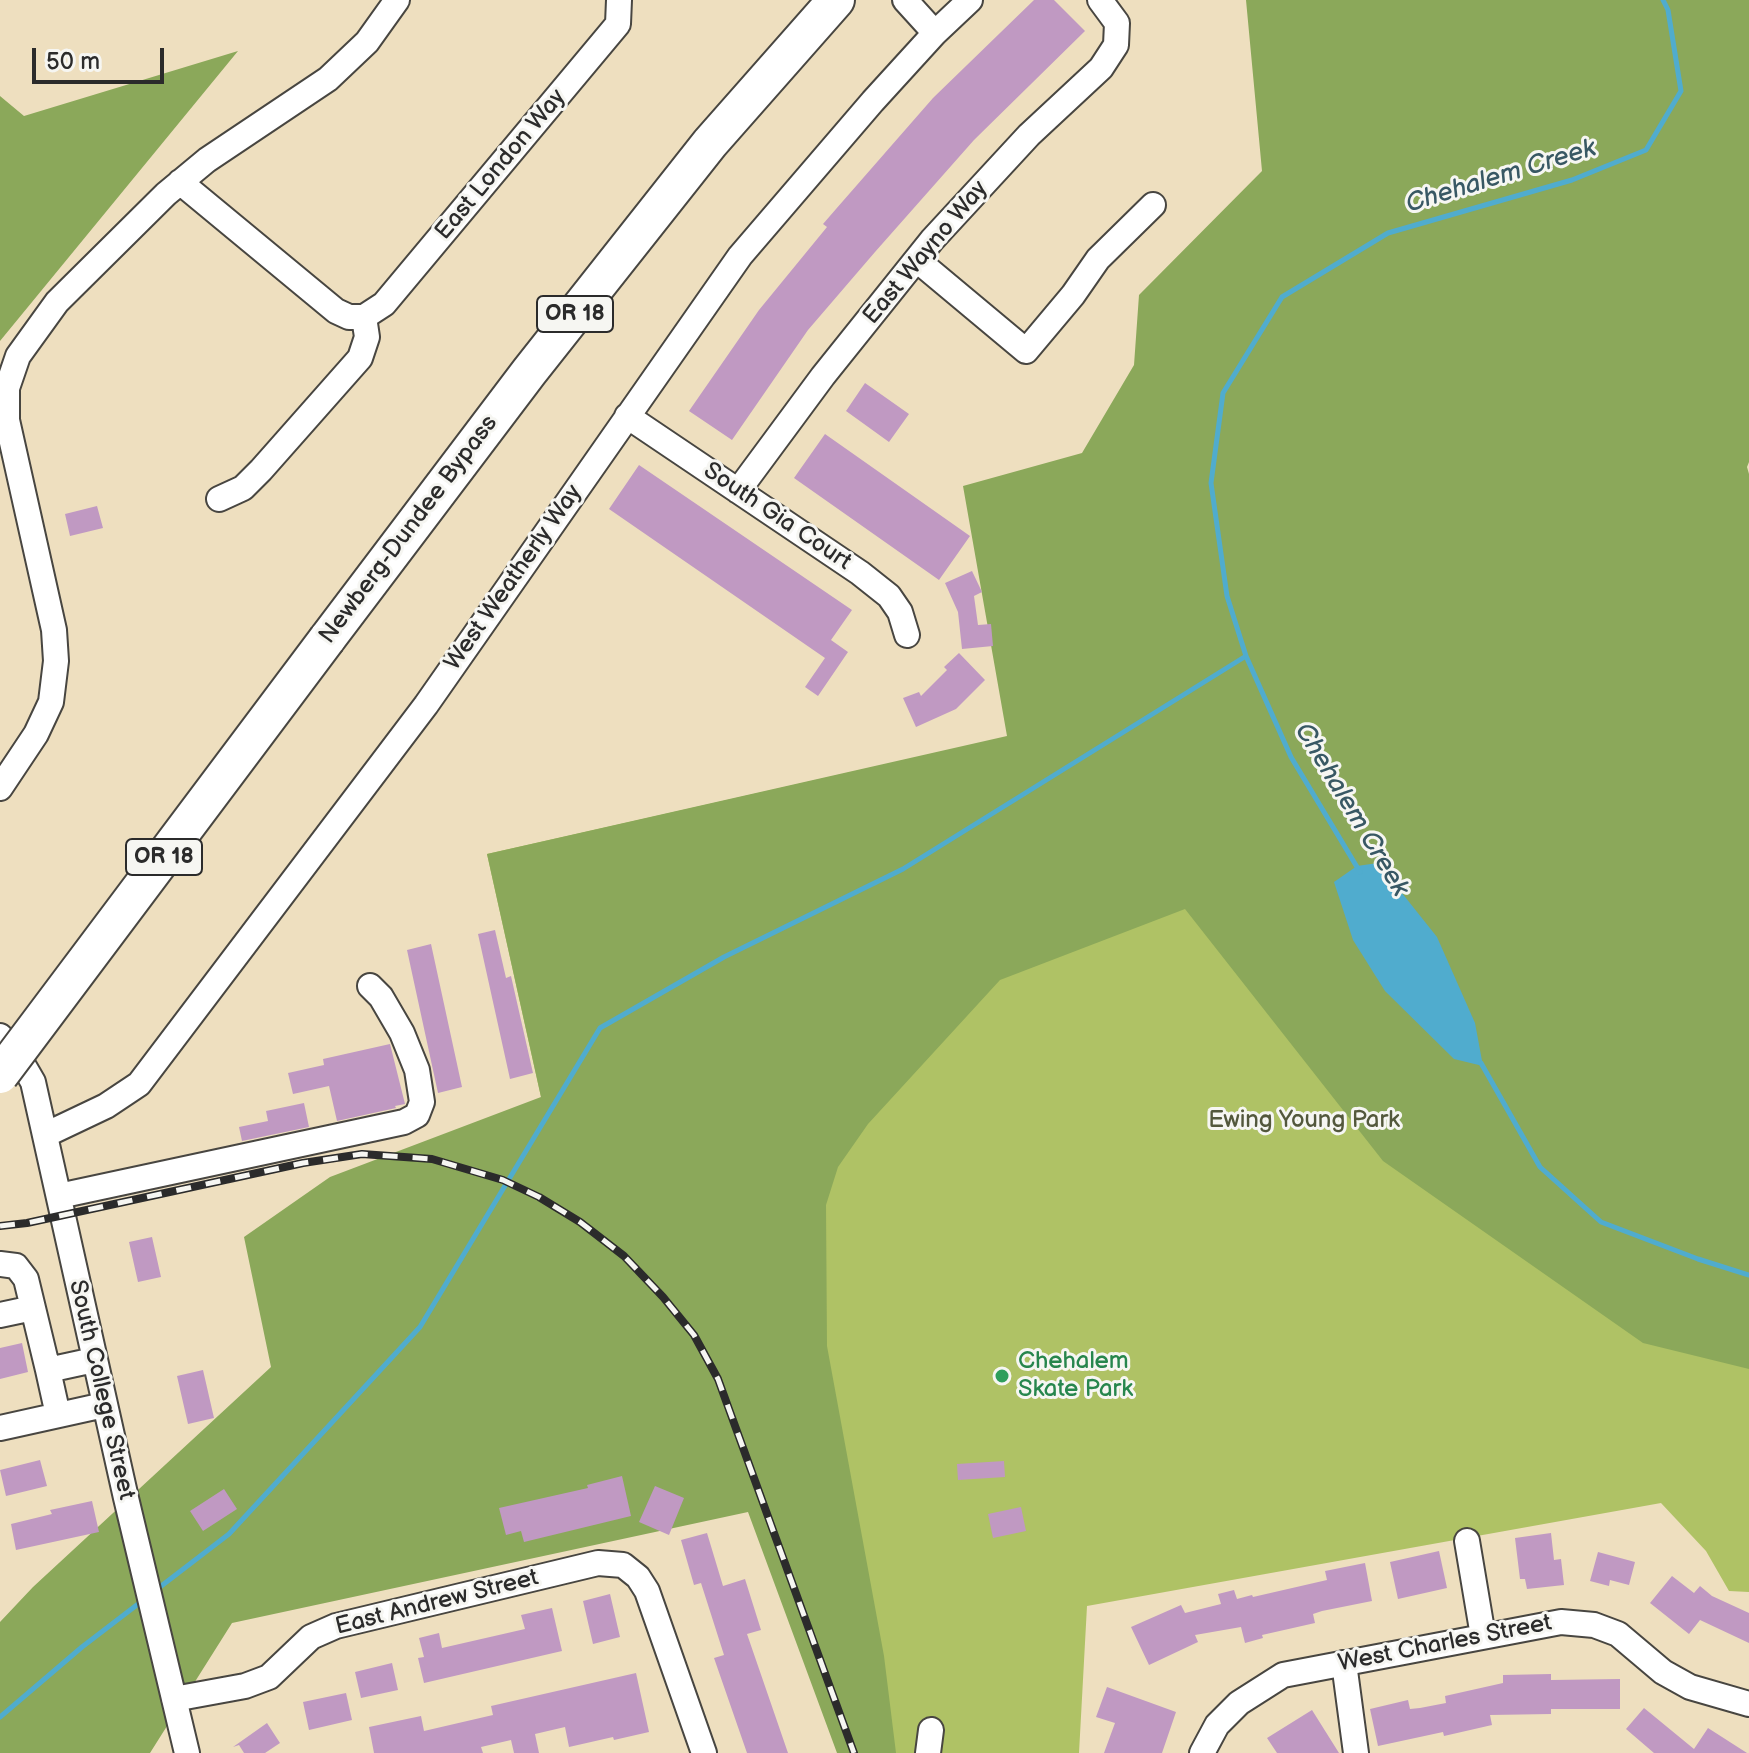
<!DOCTYPE html>
<html>
<head>
<meta charset="utf-8">
<style>
  body { margin:0 }
  #map { position:relative; width:1749px; height:1753px; overflow:hidden; background:#eedfbf; font-family:"Balsamiq Sans",sans-serif }
  canvas { display:block }
  .scale { position:absolute; left:32px; top:48px; width:132px; height:36px; box-sizing:border-box; border:4px solid #2b2b2b; border-top:0; padding-left:10px; font-size:24px; line-height:28px; white-space:nowrap; color:#2b2b2b; -webkit-text-stroke:6px #f6f6f2; paint-order:stroke }
</style>
</head>
<body>
<div id="map">
<canvas width="1749" height="1753"></canvas>
<div class="scale">50 m</div>
</div>
<script>
const ctx = document.querySelector('canvas').getContext('2d');
ctx.lineJoin = 'round';
function paint(path, color) { ctx.fillStyle = color; ctx.fill(path, 'evenodd'); }
const poly = rows => new Path2D(rows.map(r => 'M' + r).join(''));
function strokePath(path, color, width, dash) { ctx.strokeStyle = color; ctx.lineWidth = width; ctx.lineCap = dash ? 'butt' : 'round'; ctx.setLineDash(dash || []); ctx.stroke(path); }
function label(font, color, halo, rows, align = 'center') {
  ctx.font = font + ' "Balsamiq Sans",sans-serif'; ctx.lineWidth = 6; ctx.setLineDash([]); ctx.textBaseline = 'middle'; ctx.strokeStyle = halo; ctx.fillStyle = color; for (const [text, x, y, turn = 0] of rows) {
    ctx.save(); ctx.translate(x, y); ctx.rotate((+turn || 0) * Math.PI / 180); ctx.textAlign = isNaN(turn) ? turn : align; if (halo) ctx.strokeText(text, 0, 0); ctx.fillText(text, 0, 0); ctx.restore();
  }
}
paint(poly([
  [1007,737,1749,1095,1749,1592,1729,1591,1706,1551,1661,1503,1087,1606,1079,1753,867,1753,737,1398,541,1097,487,854]
]), '#afc265');
paint(poly([
  [1246,0,1749,0,1749,462,1747,467,1749,474,1749,1369,1643,1343,1383,1161,1185,909,1000,980,868,1124,838,1167,826,1205,827,1346,884,1656,896,1753,837,1753,748,1512,232,1623,150,1753,0,1753,0,1622,33,1587,271,1367,244,1237,330,1177,541,1097,487,854,1007,736,963,486,1082,453,1134,365,1139,295,1262,171],
  [238,51,0,341,0,96,24,116]
]), '#8ba85a');
paint(poly([
  [1378,863,1437,937,1475,1023,1483,1066,1454,1059,1385,991,1353,940,1334,882,1357,866]
]), '#50acce');
strokePath(poly([
  [1360,872,1291,757,1246,656,1227,596,1211,483,1223,393,1282,297,1388,233,1572,180,1646,150,1681,91,1668,10,1663,0],
  [1481,1063,1540,1167,1601,1222,1698,1259,1749,1275],
  [156,1590,229,1534,420,1327,600,1028,724,957,903,869,1246,656],
  [0,1717,82,1647,142,1601]
]), '#50acce', 5);
paint(poly([
  [1034,0,1054,0,1085,31,974,140,875,252,808,330,732,440,689,411,759,310,827,227,823,224,836,209,933,98],
  [865,383,909,414,889,442,846,411],
  [825,434,970,536,939,580,794,478],
  [639,465,852,610,831,640,848,652,818,696,805,687,825,658,609,509],
  [97,506,103,528,70,536,65,514],
  [972,571,982,592,974,596,978,625,991,624,993,646,962,649,958,612,945,583],
  [959,653,985,680,956,709,916,727,903,698,919,692,921,696,947,670,944,667],
  [495,930,506,978,511,976,533,1073,510,1079,478,934],
  [431,944,462,1087,438,1093,407,950],
  [390,1044,405,1104,395,1106,396,1108,337,1121,329,1086,293,1094,288,1073,324,1065,323,1059],
  [304,1103,309,1127,242,1141,239,1127,268,1121,266,1111],
  [152,1237,161,1277,138,1282,129,1242],
  [22,1343,28,1372,0,1379,0,1348],
  [203,1370,214,1418,188,1424,177,1376],
  [40,1460,47,1486,6,1496,0,1470],
  [1004,1461,1005,1477,958,1480,957,1464],
  [622,1476,631,1516,524,1542,521,1531,506,1535,499,1508,588,1488,587,1485],
  [655,1486,684,1498,669,1535,639,1522],
  [224,1489,237,1509,203,1531,190,1511],
  [92,1501,99,1532,16,1550,11,1524,52,1514,50,1510],
  [1021,1507,1026,1531,993,1538,988,1514],
  [707,1533,723,1586,745,1579,761,1630,747,1634,788,1753,747,1753,714,1658,724,1655,701,1583,694,1585,681,1540],
  [1551,1533,1554,1560,1561,1559,1564,1585,1527,1589,1525,1579,1520,1579,1515,1538],
  [1439,1551,1447,1588,1398,1599,1390,1562],
  [1598,1552,1635,1562,1629,1585,1610,1580,1609,1586,1590,1581],
  [1365,1563,1372,1601,1322,1611,1313,1614,1315,1623,1262,1635,1263,1638,1245,1643,1241,1627,1195,1635,1198,1642,1149,1665,1131,1627,1181,1605,1185,1613,1221,1604,1218,1594,1234,1590,1237,1599,1252,1595,1253,1597,1327,1580,1325,1571],
  [1672,1576,1694,1593,1700,1586,1712,1596,1749,1613,1749,1643,1700,1620,1689,1634,1650,1603],
  [610,1594,620,1637,593,1644,583,1601],
  [552,1608,562,1651,424,1683,418,1658,424,1657,419,1638,439,1633,442,1648,525,1629,521,1615],
  [392,1663,398,1690,361,1698,355,1672],
  [636,1673,649,1732,614,1740,613,1737,569,1747,565,1727,535,1734,539,1753,514,1753,511,1740,481,1747,483,1753,374,1753,369,1727,421,1716,424,1731,493,1715,491,1706],
  [1551,1674,1551,1680,1620,1679,1620,1709,1551,1709,1551,1714,1490,1715,1492,1725,1444,1736,1443,1732,1378,1746,1370,1709,1408,1700,1410,1709,1420,1708,1446,1703,1445,1696,1503,1683,1503,1675],
  [1107,1687,1176,1712,1162,1753,1104,1753,1115,1723,1096,1717],
  [346,1693,352,1720,309,1730,303,1702],
  [1644,1708,1694,1749,1708,1728,1747,1753,1654,1753,1626,1729],
  [1312,1710,1339,1753,1277,1753,1267,1738],
  [267,1723,280,1743,265,1753,244,1753,239,1745,233,1747]
]), '#c099c2');
const minor = poly([
  [905,0,935,33],
  [180,182,336,311,349,317,364,317,384,304,618,24,619,0],
  [917,260,1026,351,1073,295,1098,259,1153,205],
  [627,416,860,573,889,596,900,612,907,635],
  [738,491,823,376,932,240,1029,135,1101,68,1116,45,1117,23,1100,0],
  [219,499,243,488,261,470,360,358,367,337,364,317],
  [0,788,36,734,51,702,56,661,54,630,7,420,7,388,18,356,57,302,166,194,207,160,328,79,367,42,397,0],
  [0,1036,15,1051,33,1082,126,1498,187,1753],
  [45,1135,106,1106,139,1084,426,705,740,256,873,101,935,33,970,0],
  [59,1196,404,1122,417,1115,422,1102,417,1070,402,1033,381,997,370,986],
  [0,1264,16,1266,26,1279,33,1308],
  [0,1315,33,1308,48,1370,94,1360],
  [48,1370,58,1415],
  [0,1428,104,1405],
  [1467,1541,1483,1636],
  [1344,1663,1356,1753],
  [174,1699,245,1686,269,1677,311,1637,336,1626,598,1563,623,1565,638,1577,647,1591,704,1753],
  [928,1753,931,1730],
  [1202,1753,1217,1725,1239,1703,1283,1675,1561,1622,1594,1625,1618,1634,1663,1672,1690,1687,1749,1704]
]);
const highway = poly([
  [327,639,529,372,710,143,836,0]
]);
strokePath(minor, '#484641', 28);
strokePath(highway, '#484641', 40);
strokePath(minor, '#fff', 24);
strokePath(highway, '#fff', 36);
const rail = poly([
  [0,1226,27,1223,303,1163,362,1154,432,1159,503,1180,539,1197,580,1222,624,1256,663,1297,694,1335,718,1379,854,1753]
]);
strokePath(rail, '#2b2b2b', 8);
strokePath(rail, '#f6f6f2', 5, [15]);
const highwayBridge = poly([
  [0,1075,327,639]
]);
strokePath(highwayBridge, '#484641', 40, []);
strokePath(highwayBridge, '#fff', 36);
for (const [x, y, r, color] of [
  [1002,1376,8,"#2e9e5b"]
]) { const dot = new Path2D(); dot.arc(x, y, r, 0, 2 * Math.PI); ctx.fillStyle = color; ctx.fill(dot); strokePath(dot, '#f6f6f2', 3); }
for (const [x, y, w] of [
  [575,314,76],
  [164,857,76]
]) { const box = new Path2D(); box.roundRect(x - w / 2, y - 18, w, 36, 6); ctx.fillStyle = '#f6f6f2'; ctx.fill(box); strokePath(box, '#2b2b2b', 2); }
label('bold 22px', '#2b2b2b', null, [
  ["OR 18",575,314],
  ["OR 18",164,857]
]);
label('24px', '#2b2b2b', '#f6f6f2', [
  ["East London Way",501,165,-50],
  ["East Wayno Way",926,253,-50],
  ["South Gia Court",777,517,34],
  ["Newberg-Dundee Bypass",409,530,-53],
  ["West Weatherly Way",514,578,-55],
  ["South College Street",101,1390,77],
  ["East Andrew Street",437,1603,-14],
  ["West Charles Street",1445,1644,-11]
]);
label('24px', '#53583c', '#f6f6f2', [
  ["Ewing Young Park",1304,1121]
]);
label('24px', '#27864d', '#f6f6f2', [
  ["Chehalem",1018,1362],
  ["Skate Park",1018,1390]
], 'left');
label('italic 26px', '#385864', '#f6f6f2', [
  ["Chehalem Creek",1501,177,-17],
  ["Chehalem Creek",1351,810,59]
]);
</script>
</body>
</html>
